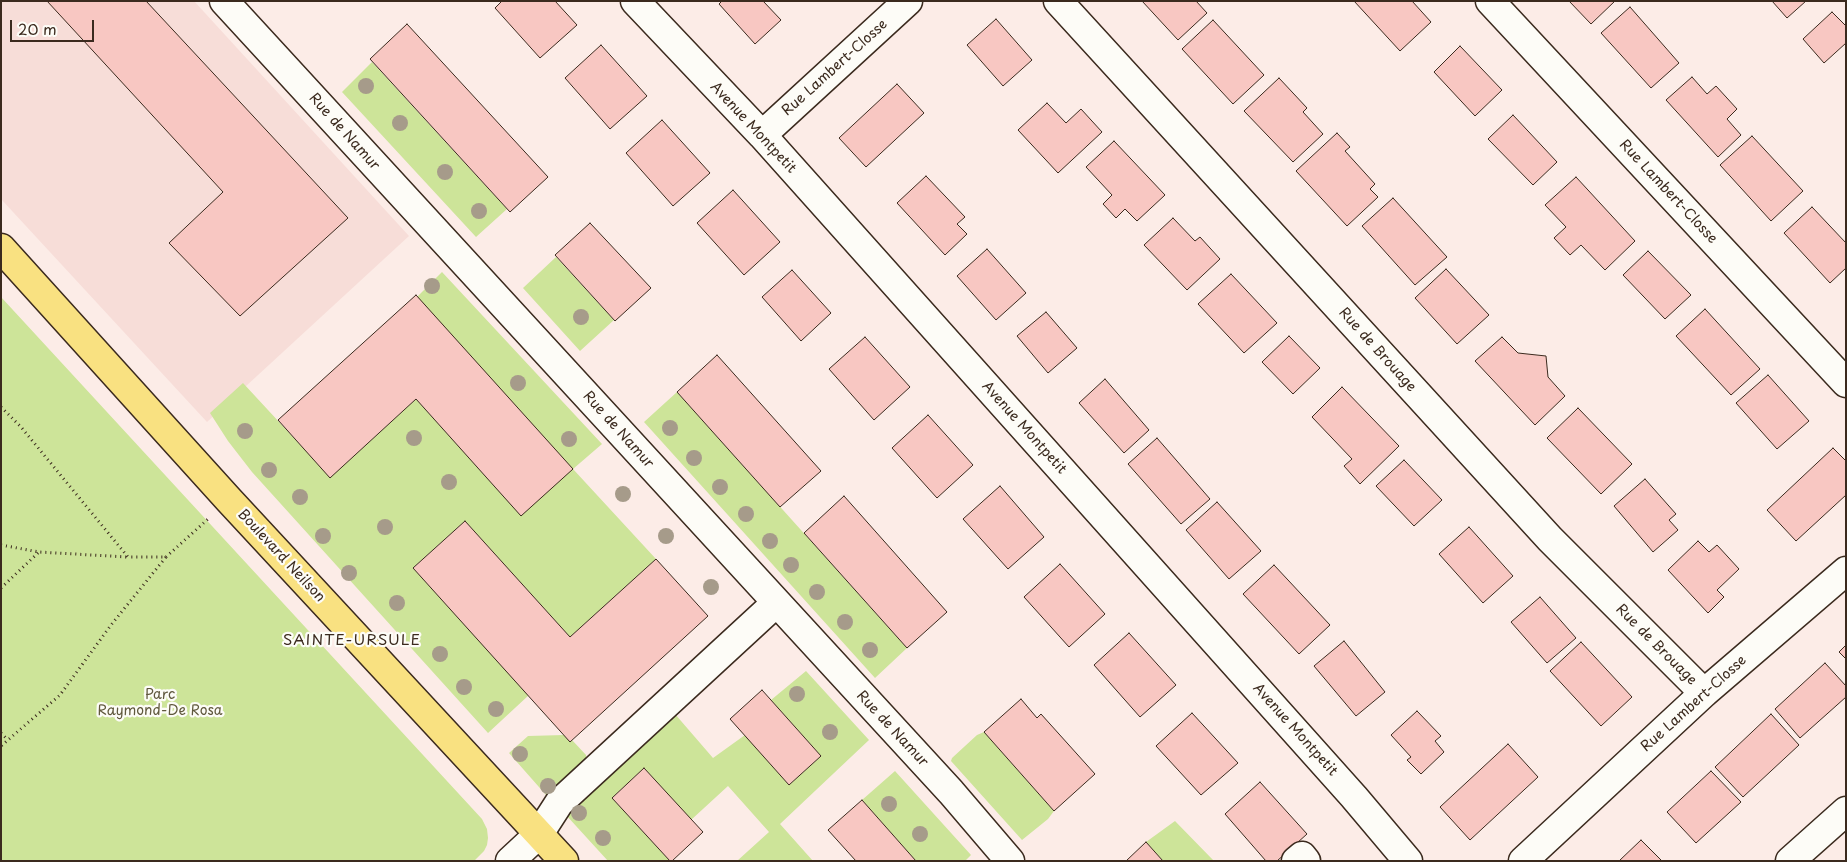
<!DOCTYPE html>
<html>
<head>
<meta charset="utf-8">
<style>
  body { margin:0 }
  #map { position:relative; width:1847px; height:862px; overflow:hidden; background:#fcece7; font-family:"Playpen Sans",sans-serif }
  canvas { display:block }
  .frame { position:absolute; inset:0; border:2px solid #3b2a1e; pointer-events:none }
  .scale { position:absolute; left:10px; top:20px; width:84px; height:22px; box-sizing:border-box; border:2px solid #3b2a1e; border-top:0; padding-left:6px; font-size:15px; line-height:18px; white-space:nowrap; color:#3b2a1e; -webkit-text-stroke:4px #fdfcf7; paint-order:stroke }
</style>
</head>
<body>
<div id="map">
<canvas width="1847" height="862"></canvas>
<div class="frame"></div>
<div class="scale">20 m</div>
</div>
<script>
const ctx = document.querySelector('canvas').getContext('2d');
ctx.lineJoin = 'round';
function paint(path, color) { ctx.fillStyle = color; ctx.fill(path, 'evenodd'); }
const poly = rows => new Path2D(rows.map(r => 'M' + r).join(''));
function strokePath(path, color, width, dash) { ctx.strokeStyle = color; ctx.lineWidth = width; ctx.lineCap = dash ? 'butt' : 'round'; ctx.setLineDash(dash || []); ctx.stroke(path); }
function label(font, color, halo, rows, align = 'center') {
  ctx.font = font + ' "Playpen Sans",sans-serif'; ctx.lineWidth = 4.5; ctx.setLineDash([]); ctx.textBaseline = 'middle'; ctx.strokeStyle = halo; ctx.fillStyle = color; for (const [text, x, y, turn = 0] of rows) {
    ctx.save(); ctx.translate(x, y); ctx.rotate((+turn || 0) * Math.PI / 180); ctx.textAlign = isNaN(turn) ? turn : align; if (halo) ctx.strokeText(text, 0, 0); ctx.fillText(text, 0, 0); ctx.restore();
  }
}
paint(poly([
  [1,1,194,1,409,236,207,422,1,199]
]), '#f7ddd8');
paint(poly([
  [372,62,507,209,476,237,342,92],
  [556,257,614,320,580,351,523,288],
  [442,272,602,444,573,469,656,559,570,637,465,521,413,568,529,695,488,733,252,472,228,441,210,413,243,383,330,477,416,399,499,491,417,297],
  [1,297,482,819,487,829,488,838,487,845,484,851,474,861,1,861],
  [677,392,907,648,875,678,644,422],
  [806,671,869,740,780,824,813,861,737,861,769,832,728,786,691,820,644,768,612,798,670,861,608,861,566,815,675,714,713,758,745,735,789,785,821,756,771,700],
  [984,732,1054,811,1048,819,1022,840,951,761,952,758,977,735],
  [564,735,572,740,586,755,586,759,546,795,509,753,528,736],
  [895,771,971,855,965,861,916,861,862,800],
  [1175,821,1214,861,1163,861,1146,842]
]), '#cde499');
const building = poly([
  [47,1,146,1,348,218,240,316,169,243,223,192,47,1],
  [502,1,555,1,577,25,540,58,495,8,502,1],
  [722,1,763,1,781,20,755,44,719,4,722,1],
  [1142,1,1196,1,1207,13,1178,40,1142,1],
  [1354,1,1412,1,1431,22,1400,51,1354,1],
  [1569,1,1615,1,1591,24,1569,1],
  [1772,1,1806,1,1787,18,1772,1],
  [1630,7,1679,63,1651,88,1601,33,1630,7],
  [1832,12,1846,26,1846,43,1824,63,1803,39,1832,12],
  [996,19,1032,60,1003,86,967,45,996,19],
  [1213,20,1264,75,1233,104,1182,49,1213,20],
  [407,24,548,177,510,212,370,59,407,24],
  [601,45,647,96,610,129,565,78,601,45],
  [1460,46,1502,90,1475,116,1434,72,1460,46],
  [1692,77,1707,94,1716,86,1737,109,1727,119,1741,135,1718,157,1666,100,1692,77],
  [1279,78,1307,108,1303,112,1323,134,1293,162,1244,111,1279,78],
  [897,84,924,113,866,167,839,138,897,84],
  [1047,103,1066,123,1081,109,1102,132,1058,173,1018,130,1047,103],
  [1513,115,1557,162,1533,185,1488,139,1513,115],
  [662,120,710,173,673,206,626,153,662,120],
  [1337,133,1350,147,1345,151,1375,184,1370,189,1378,197,1347,226,1296,171,1337,133],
  [1752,136,1803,191,1771,221,1720,165,1752,136],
  [1114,141,1165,195,1137,221,1125,209,1116,218,1103,204,1112,195,1086,167,1114,141],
  [926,176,965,217,957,224,967,234,945,255,897,203,926,176],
  [1576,177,1635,241,1605,270,1581,245,1570,255,1554,238,1566,227,1545,205,1576,177],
  [733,190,780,242,744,275,697,223,733,190],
  [1393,198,1447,257,1415,285,1362,226,1393,198],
  [1812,207,1846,243,1846,268,1830,283,1784,233,1812,207],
  [1173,218,1195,241,1200,237,1220,259,1187,290,1144,245,1173,218],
  [590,223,651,288,615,321,555,255,590,223],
  [987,249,1026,293,996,320,957,276,987,249],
  [1648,251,1691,295,1665,319,1623,275,1648,251],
  [1446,269,1489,315,1457,344,1415,298,1446,269],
  [792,270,831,313,801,341,762,297,792,270],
  [1231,274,1277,323,1244,353,1198,304,1231,274],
  [416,295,573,469,521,516,416,399,330,478,278,420,416,295],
  [1705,309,1760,369,1731,395,1676,336,1705,309],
  [1046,312,1077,348,1048,373,1017,336,1046,312],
  [1289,336,1320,368,1293,394,1262,362,1289,336],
  [865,337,910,387,874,420,829,369,865,337],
  [1502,337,1518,353,1546,356,1548,377,1565,396,1535,425,1475,361,1502,337],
  [717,355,821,471,780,507,677,392,717,355],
  [1768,375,1809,421,1777,449,1736,403,1768,375],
  [1105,379,1149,430,1124,453,1079,403,1105,379],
  [1342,387,1399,446,1360,484,1344,466,1352,459,1312,417,1342,387],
  [1578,408,1632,464,1601,494,1547,438,1578,408],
  [928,415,973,465,937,498,892,448,928,415],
  [1157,438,1210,499,1181,524,1128,464,1157,438],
  [1833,448,1846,461,1846,495,1796,541,1767,510,1833,448],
  [1404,460,1442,500,1414,526,1376,486,1404,460],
  [1645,479,1676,514,1669,520,1678,530,1653,552,1614,506,1645,479],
  [1000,486,1044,537,1008,569,963,519,1000,486],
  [844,496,947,612,907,648,804,533,844,496],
  [1217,502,1261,551,1229,579,1186,530,1217,502],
  [465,521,570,637,656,559,708,616,570,742,413,568,465,521],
  [1469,527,1513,576,1483,603,1439,554,1469,527],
  [1698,541,1709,552,1717,545,1739,569,1717,590,1724,597,1708,613,1668,570,1698,541],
  [1060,564,1105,614,1069,647,1024,597,1060,564],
  [1274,565,1330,625,1299,654,1243,594,1274,565],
  [1540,597,1576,638,1547,663,1511,622,1540,597],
  [1129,633,1176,685,1140,717,1094,665,1129,633],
  [1344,641,1385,692,1356,716,1314,666,1344,641],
  [1581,642,1632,697,1601,726,1550,671,1581,642],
  [1846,645,1846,659,1839,652,1846,645],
  [1825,663,1846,686,1846,697,1800,738,1775,709,1825,663],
  [762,690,821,756,789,785,730,719,762,690],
  [1021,699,1037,718,1041,714,1095,774,1054,811,984,732,1021,699],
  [1417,711,1441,736,1435,741,1444,752,1421,774,1407,760,1411,757,1391,735,1417,711],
  [1192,713,1238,763,1201,795,1156,746,1192,713],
  [1771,714,1799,745,1743,797,1715,767,1771,714],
  [1508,744,1538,777,1470,840,1440,807,1508,744],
  [644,768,703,832,672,861,670,861,612,798,644,768],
  [1711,771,1741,802,1696,843,1667,812,1711,771],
  [1260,782,1307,834,1277,861,1266,861,1225,814,1260,782],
  [862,800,916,861,856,861,828,830,862,800],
  [1641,840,1662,861,1619,861,1641,840],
  [1146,842,1163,861,1126,861,1146,842]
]);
paint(building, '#f8c7c2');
strokePath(building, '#3b2a1e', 1);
const minor = poly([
  [224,1,951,792,1010,861],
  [635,1,762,135,1354,797,1408,861],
  [1058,1,1550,539,1704,693],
  [1490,1,1846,383],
  [762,135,908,1],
  [510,861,539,834,559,803,776,603],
  [1296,861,1302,856,1306,861],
  [1523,861,1704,693,1846,571],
  [1790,861,1846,811]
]);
const major = poly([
  [1,248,229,500,564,861]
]);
strokePath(minor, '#3b2a1e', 31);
strokePath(major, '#3b2a1e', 31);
strokePath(poly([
  [1,407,21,427,128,557,166,557,111,625,60,695,1,746],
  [1,545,39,552,127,557],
  [166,557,208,519],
  [1,588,39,552],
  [1,733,8,740]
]), '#3b2a1e', 3, [1, 4]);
strokePath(minor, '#fdfcf7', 28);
strokePath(major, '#f9e181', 28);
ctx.fillStyle = '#a69b8a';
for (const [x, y] of [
  [366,86],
  [400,123],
  [445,172],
  [479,211],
  [432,286],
  [581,317],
  [518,383],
  [670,428],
  [245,431],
  [414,438],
  [569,439],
  [694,458],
  [269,470],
  [449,482],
  [720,487],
  [623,494],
  [300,497],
  [746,514],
  [385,527],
  [323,536],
  [666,536],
  [770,541],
  [791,565],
  [349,573],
  [711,587],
  [817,592],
  [397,603],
  [845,622],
  [870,650],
  [440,654],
  [464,687],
  [797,694],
  [496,709],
  [830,732],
  [520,754],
  [548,786],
  [889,804],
  [579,813],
  [920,834],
  [603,838]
]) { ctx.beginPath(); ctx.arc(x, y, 8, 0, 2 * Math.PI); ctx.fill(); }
label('14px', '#3b2a1e', '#fdfcf7', [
  ["Rue Lambert-Closse",835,68,-42],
  ["Avenue Montpetit",753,128,47],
  ["Rue de Namur",344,132,48],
  ["Rue Lambert-Closse",1668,192,47],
  ["Rue de Brouage",1377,350,48],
  ["Avenue Montpetit",1024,428,48],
  ["Rue de Namur",618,430,48],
  ["Boulevard Neilson",281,556,47],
  ["Rue de Brouage",1656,645,45],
  ["Rue Lambert-Closse",1694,704,-42],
  ["Rue de Namur",892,729,47],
  ["Avenue Montpetit",1295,730,48]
]);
label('14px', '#60583d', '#fdfcf7', [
  ["Parc",160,695],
  ["Raymond-De Rosa",160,711]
]);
ctx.letterSpacing = '1px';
label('15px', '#3b2a1e', '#fdfcf7', [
  ["SAINTE-URSULE",352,641]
]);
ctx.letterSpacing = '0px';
</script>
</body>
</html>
